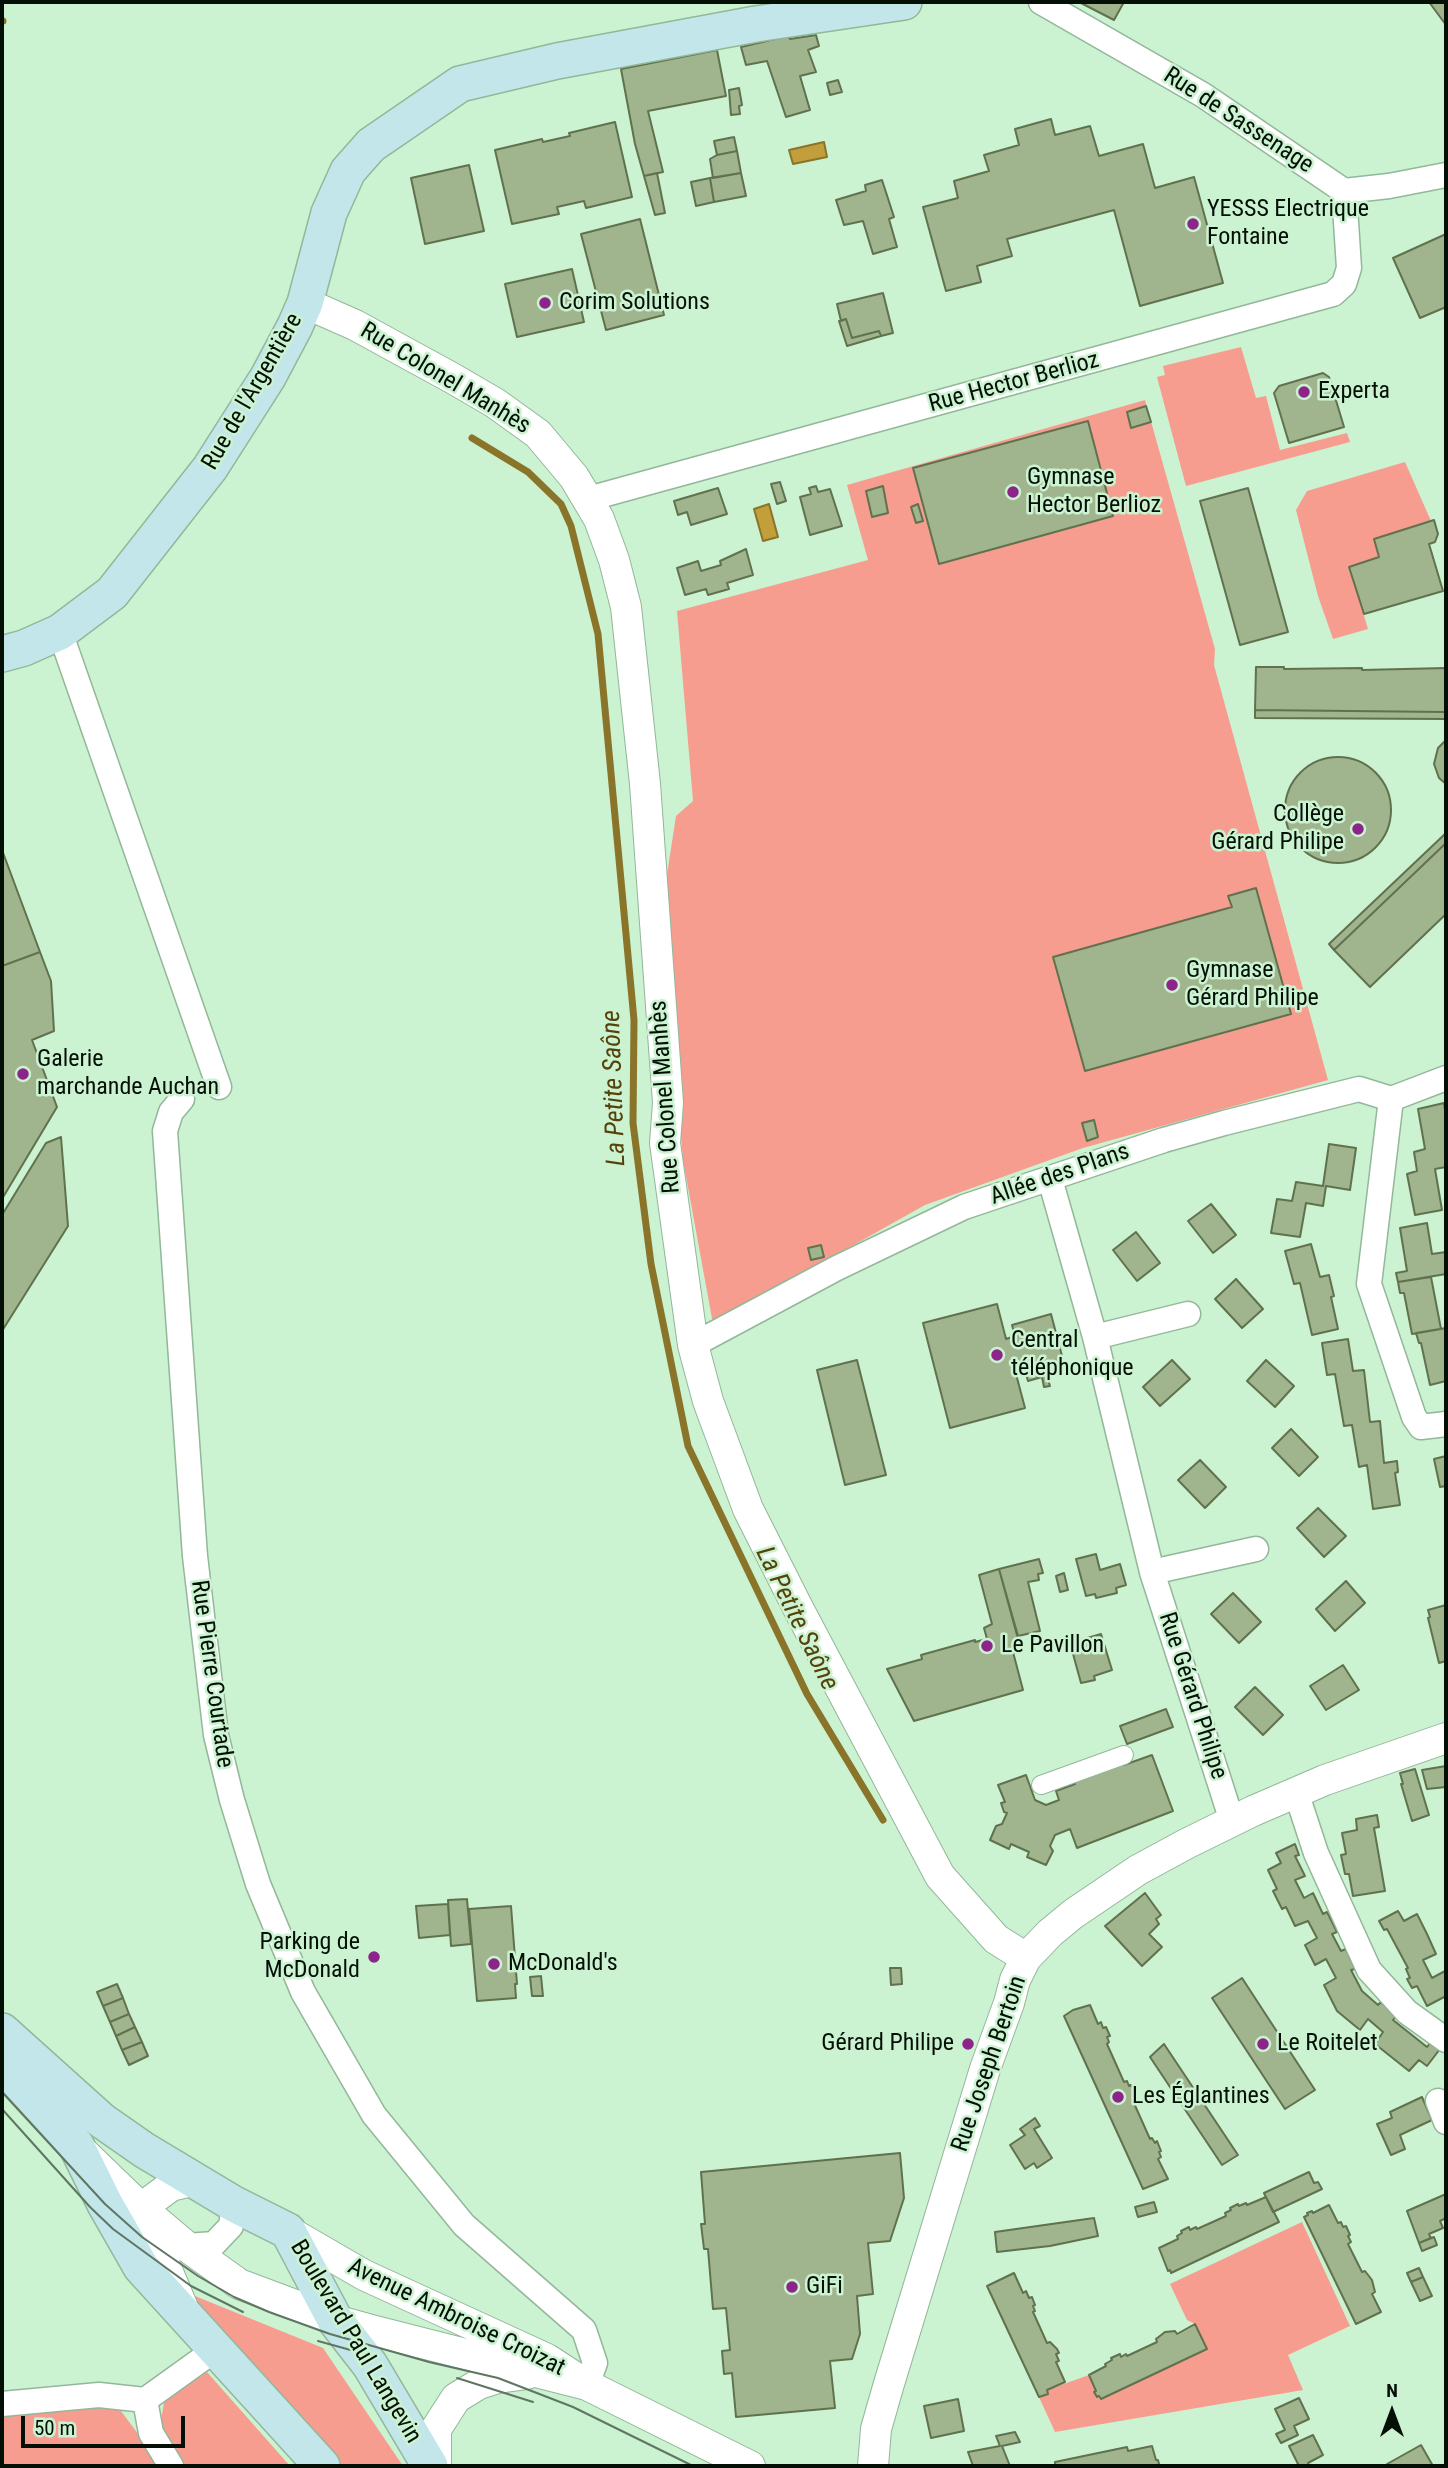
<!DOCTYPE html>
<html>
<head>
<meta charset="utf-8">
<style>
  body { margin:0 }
  #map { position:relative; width:1448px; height:2468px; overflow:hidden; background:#cbf2d1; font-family:"Roboto Condensed",sans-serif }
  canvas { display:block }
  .frame { position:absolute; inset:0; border:4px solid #041006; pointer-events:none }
  .north { position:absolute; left:1357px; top:2377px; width:70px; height:70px; -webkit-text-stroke:5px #cbf2d1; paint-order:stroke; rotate:0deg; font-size:19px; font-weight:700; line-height:28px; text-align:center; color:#041006 }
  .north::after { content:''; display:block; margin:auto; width:24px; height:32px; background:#041006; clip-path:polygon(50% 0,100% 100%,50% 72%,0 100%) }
  .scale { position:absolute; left:21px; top:2416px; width:164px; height:32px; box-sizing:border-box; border:4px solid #041006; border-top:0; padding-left:9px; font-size:21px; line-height:24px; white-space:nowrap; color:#041006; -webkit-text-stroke:5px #cbf2d1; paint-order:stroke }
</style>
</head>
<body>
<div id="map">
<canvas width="1448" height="2468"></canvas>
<div class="frame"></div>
<div class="north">N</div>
<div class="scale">50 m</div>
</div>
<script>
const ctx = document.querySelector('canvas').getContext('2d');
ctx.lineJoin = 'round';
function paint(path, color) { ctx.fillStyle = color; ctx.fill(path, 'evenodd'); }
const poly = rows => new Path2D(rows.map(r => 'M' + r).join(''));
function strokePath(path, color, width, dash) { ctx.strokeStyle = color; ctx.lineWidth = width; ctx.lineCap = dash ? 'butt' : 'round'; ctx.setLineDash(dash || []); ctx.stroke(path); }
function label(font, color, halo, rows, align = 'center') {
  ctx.font = font + ' "Roboto Condensed",sans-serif'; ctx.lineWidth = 5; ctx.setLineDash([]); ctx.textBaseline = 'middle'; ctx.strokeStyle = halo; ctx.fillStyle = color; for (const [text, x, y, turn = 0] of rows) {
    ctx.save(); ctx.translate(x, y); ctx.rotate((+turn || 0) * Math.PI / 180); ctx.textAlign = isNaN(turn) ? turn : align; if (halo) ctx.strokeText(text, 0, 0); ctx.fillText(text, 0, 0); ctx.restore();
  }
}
paint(poly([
  [1241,347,1256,398,1266,396,1280,450,1347,433,1350,442,1186,486,1157,377,1165,375,1163,366],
  [1145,400,1215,649,1214,665,1328,1080,1083,1148,925,1205,713,1324,683,1160,662,907,676,816,693,801,677,611,868,560,847,485],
  [1405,462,1431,521,1374,539,1379,557,1349,567,1368,629,1333,639,1318,596,1296,510,1307,491],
  [1302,2222,1350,2326,1288,2355,1303,2390,1055,2432,1039,2397,1048,2394,1047,2390,1089,2375,1096,2391,1094,2392,1096,2397,1101,2399,1206,2349,1195,2324,1187,2320,1170,2284],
  [195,2296,323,2348,403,2466,341,2466,198,2309],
  [207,2372,290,2466,185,2466,165,2439,161,2420,165,2397],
  [109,2405,121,2411,162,2466,2,2466,2,2411]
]), '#f79d8f');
const water = poly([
  [824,142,827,157,793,164,789,150,824,142],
  [769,504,778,537,763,541,754,509,769,504]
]);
paint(water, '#c29f3a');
strokePath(water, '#89742a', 2);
strokePath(poly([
  [2,21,3,21],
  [472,438,528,472,561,504,571,526,598,634,634,1020,633,1123,651,1264,688,1446,807,1694,883,1820]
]), '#89742a', 7);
const building = poly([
  [1079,2,1124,2,1114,20,1079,2],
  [1429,2,1446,2,1446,25,1429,2],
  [816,35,819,46,808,50,816,72,800,76,810,110,786,117,767,61,746,65,741,47,788,36,790,39,816,35],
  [717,50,726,96,648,111,663,172,644,176,635,144,621,69,717,50],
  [838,80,842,92,830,95,827,83,838,80],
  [739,88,742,105,739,106,740,114,731,115,729,90,739,88],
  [1051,119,1055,135,1090,126,1099,156,1143,144,1155,188,1194,177,1223,283,1140,306,1114,210,1007,239,1012,256,977,266,981,282,946,291,923,207,958,198,954,181,989,171,984,155,1019,145,1015,129,1051,119],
  [615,122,632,197,586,208,584,201,557,207,559,214,512,224,495,150,542,139,543,142,570,136,569,133,615,122],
  [734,137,737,151,717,155,714,141,734,137],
  [737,151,741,173,713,178,710,159,717,155,737,151],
  [469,165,484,231,425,244,411,178,469,165],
  [657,173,665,213,655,215,644,176,657,173],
  [741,173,746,196,714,202,710,178,741,173],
  [710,178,714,202,696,206,691,182,710,178],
  [882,180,894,217,889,219,897,247,873,254,863,221,844,225,836,200,866,191,865,185,882,180],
  [640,219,664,315,606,330,581,234,640,219],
  [1446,234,1446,307,1420,318,1393,258,1446,234],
  [572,269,584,322,517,337,505,284,572,269],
  [883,293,893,333,881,336,879,331,852,338,846,319,841,321,837,304,883,293],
  [846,319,852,338,879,331,881,336,847,346,839,321,846,319],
  [1323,373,1329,377,1344,427,1289,443,1274,393,1279,386,1323,373],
  [1146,406,1151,422,1131,428,1127,412,1146,406],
  [1088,421,1113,516,939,564,913,468,1088,421],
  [780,482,786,501,777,504,771,484,780,482],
  [816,486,818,492,830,489,842,526,810,535,800,497,811,494,809,488,816,486],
  [883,486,888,513,872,517,866,491,883,486],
  [718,488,727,514,691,525,687,512,678,515,674,501,718,488],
  [1248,488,1288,632,1240,645,1200,501,1248,488],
  [918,504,923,521,916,523,911,507,918,504],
  [1434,520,1438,534,1435,542,1429,544,1443,591,1364,614,1349,567,1379,557,1374,539,1434,520],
  [746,549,753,575,727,583,729,589,708,595,706,589,685,595,677,568,698,561,701,571,721,565,720,561,746,549],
  [1256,667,1284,667,1284,669,1362,668,1362,670,1446,668,1446,719,1445,712,1255,710,1256,667],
  [1255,710,1445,712,1446,719,1255,718,1255,710],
  [1446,740,1446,784,1439,778,1434,764,1438,748,1446,740],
  '1285 810a53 53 0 1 1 106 0a53 53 0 1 1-106 0Z',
  [1446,833,1446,843,1334,950,1329,944,1446,833],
  [1446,843,1446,914,1370,987,1334,950,1446,843],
  [2,850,40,952,2,966,2,850],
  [1256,888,1291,1014,1085,1071,1053,957,1232,907,1228,896,1256,888],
  [40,952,51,981,54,1031,32,1040,57,1107,2,1199,2,966,40,952],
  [1444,1103,1446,1118,1446,1167,1435,1169,1442,1210,1415,1215,1407,1174,1417,1171,1414,1152,1425,1149,1418,1109,1444,1103],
  [1094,1120,1098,1137,1087,1141,1082,1123,1094,1120],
  [61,1137,68,1226,2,1331,2,1215,46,1143,61,1137],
  [1329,1144,1356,1148,1350,1190,1326,1186,1323,1206,1306,1203,1300,1237,1271,1233,1277,1199,1292,1201,1296,1182,1323,1186,1329,1144],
  [1211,1204,1236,1235,1213,1253,1188,1221,1211,1204],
  [1427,1223,1432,1254,1446,1252,1446,1274,1398,1282,1396,1273,1407,1271,1400,1228,1427,1223],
  [1136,1232,1160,1263,1137,1281,1113,1250,1136,1232],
  [1311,1244,1320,1277,1329,1275,1334,1296,1331,1297,1338,1329,1312,1335,1300,1283,1294,1284,1285,1251,1311,1244],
  [821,1245,824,1257,811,1260,808,1248,821,1245],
  [1431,1277,1441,1329,1412,1334,1404,1293,1400,1293,1398,1282,1431,1277],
  [1236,1279,1263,1309,1242,1328,1215,1299,1236,1279],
  [997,1304,1006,1339,1015,1336,1012,1325,1051,1314,1066,1371,1047,1376,1050,1386,1044,1387,1042,1377,1028,1381,1025,1371,1016,1374,1025,1408,950,1428,923,1323,997,1304],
  [1446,1328,1446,1381,1430,1385,1421,1343,1419,1343,1416,1333,1446,1328],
  [1348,1339,1353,1371,1364,1370,1370,1422,1380,1421,1384,1463,1397,1461,1398,1472,1395,1473,1400,1505,1373,1509,1367,1465,1359,1467,1352,1425,1344,1426,1335,1374,1327,1375,1322,1343,1348,1339],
  [857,1360,886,1475,845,1485,817,1370,857,1360],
  [1172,1360,1190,1379,1160,1406,1143,1387,1172,1360],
  [1266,1360,1294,1386,1275,1407,1247,1381,1266,1360],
  [1291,1429,1318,1457,1299,1476,1272,1448,1291,1429],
  [1446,1456,1446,1486,1440,1487,1434,1459,1446,1456],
  [1200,1460,1226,1487,1205,1508,1178,1480,1200,1460],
  [1318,1508,1346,1536,1324,1557,1297,1528,1318,1508],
  [1096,1554,1100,1570,1120,1564,1126,1585,1116,1588,1117,1593,1096,1598,1095,1594,1086,1596,1076,1559,1096,1554],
  [1039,1559,1043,1573,1038,1574,1039,1580,1028,1582,1040,1631,1018,1636,999,1569,1039,1559],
  [999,1569,1021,1650,1013,1652,1023,1690,914,1721,887,1669,922,1659,921,1655,975,1640,975,1642,987,1639,984,1628,992,1624,979,1575,999,1569],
  [1064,1573,1068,1590,1060,1592,1056,1576,1064,1573],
  [1346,1581,1365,1603,1335,1631,1316,1609,1346,1581],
  [1233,1593,1261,1622,1239,1643,1211,1614,1233,1593],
  [1446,1605,1446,1661,1439,1663,1428,1618,1430,1617,1428,1610,1446,1605],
  [1101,1634,1112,1670,1094,1676,1095,1680,1081,1683,1070,1643,1101,1634],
  [1343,1665,1359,1690,1326,1710,1310,1686,1343,1665],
  [1255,1687,1283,1715,1263,1735,1235,1707,1255,1687],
  [1166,1709,1173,1727,1127,1744,1120,1726,1166,1709],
  [1152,1755,1173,1811,1077,1848,1070,1829,1055,1835,1050,1846,1053,1851,1046,1865,1027,1857,1029,1852,1011,1844,1009,1849,990,1840,996,1826,1002,1824,1007,1813,1004,1812,1001,1803,1005,1802,998,1785,1026,1775,1035,1800,1046,1805,1059,1800,1056,1791,1075,1784,1073,1781,1123,1761,1124,1765,1152,1755],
  [1446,1766,1446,1787,1427,1789,1422,1770,1446,1766],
  [1415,1769,1429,1815,1412,1821,1401,1784,1403,1784,1400,1773,1415,1769],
  [1377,1815,1379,1827,1374,1828,1385,1891,1353,1896,1349,1874,1345,1874,1341,1855,1346,1854,1342,1833,1357,1830,1356,1819,1377,1815],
  [1295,1844,1299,1855,1295,1856,1305,1876,1295,1880,1304,1898,1313,1893,1323,1914,1327,1912,1337,1932,1332,1934,1341,1951,1346,1949,1355,1969,1351,1970,1362,1991,1378,2005,1381,2002,1397,2015,1393,2020,1427,2047,1431,2042,1440,2049,1427,2066,1419,2060,1409,2071,1375,2044,1383,2032,1368,2019,1360,2030,1337,2011,1324,1985,1336,1978,1326,1959,1315,1965,1305,1945,1317,1938,1308,1921,1295,1926,1286,1907,1282,1909,1273,1891,1277,1889,1268,1870,1281,1863,1276,1853,1295,1844],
  [1145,1893,1161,1915,1156,1919,1159,1924,1149,1934,1162,1947,1142,1966,1105,1926,1145,1893],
  [467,1899,471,1944,451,1946,448,1900,467,1899],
  [448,1904,450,1935,419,1938,416,1906,448,1904],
  [511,1906,517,1984,515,1984,516,1998,477,2001,469,1909,511,1906],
  [1398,1911,1404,1921,1417,1914,1427,1934,1436,1954,1423,1960,1432,1978,1445,1971,1446,1973,1446,1996,1427,2006,1417,1986,1412,1988,1407,1979,1410,1978,1406,1969,1408,1968,1387,1929,1384,1930,1379,1921,1398,1911],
  [890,1968,901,1968,902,1984,891,1985,890,1968],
  [541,1976,543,1996,532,1996,530,1977,541,1976],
  [1242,1978,1315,2090,1285,2109,1212,1998,1242,1978],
  [117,1984,123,1998,103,2006,97,1992,117,1984],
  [123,1998,129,2014,110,2022,103,2006,123,1998],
  [1090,2005,1098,2024,1101,2022,1103,2028,1106,2027,1110,2036,1107,2037,1109,2042,1107,2044,1124,2082,1127,2081,1129,2086,1131,2085,1135,2093,1133,2094,1135,2100,1133,2101,1150,2139,1152,2138,1155,2143,1157,2141,1161,2151,1159,2152,1161,2157,1158,2159,1168,2179,1143,2189,1064,2016,1073,2010,1090,2005],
  [129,2014,135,2027,116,2036,110,2022,129,2014],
  [135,2027,142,2042,122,2050,116,2036,135,2027],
  [142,2042,148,2056,129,2065,122,2050,142,2042],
  [1164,2044,1238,2155,1222,2165,1150,2057,1164,2044],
  [1422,2097,1432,2120,1400,2135,1405,2149,1391,2155,1377,2124,1392,2118,1390,2112,1422,2097],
  [1035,2118,1040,2126,1034,2129,1052,2158,1037,2168,1034,2163,1025,2169,1010,2145,1025,2135,1020,2129,1035,2118],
  [900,2153,904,2198,890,2241,868,2243,873,2294,857,2296,860,2334,852,2359,830,2361,835,2408,736,2417,732,2373,724,2374,722,2351,730,2350,726,2308,713,2309,708,2249,704,2249,701,2224,705,2224,701,2172,900,2153],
  [1309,2172,1314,2183,1318,2182,1322,2189,1273,2212,1264,2193,1309,2172],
  [1446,2194,1446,2218,1440,2221,1443,2228,1429,2234,1431,2238,1419,2243,1407,2211,1446,2194],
  [1266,2197,1279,2222,1171,2273,1170,2270,1168,2271,1159,2248,1178,2239,1177,2236,1182,2233,1181,2231,1189,2227,1190,2230,1196,2227,1197,2229,1226,2216,1225,2213,1231,2210,1230,2208,1238,2204,1239,2206,1246,2203,1247,2205,1266,2197],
  [1154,2202,1157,2212,1138,2217,1135,2207,1154,2202],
  [1329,2205,1338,2223,1341,2222,1343,2227,1346,2226,1350,2235,1348,2236,1351,2242,1348,2244,1362,2272,1365,2271,1372,2280,1375,2292,1372,2294,1381,2312,1356,2324,1304,2217,1308,2215,1307,2213,1312,2211,1313,2213,1329,2205],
  [1094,2218,1098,2236,1050,2246,997,2252,995,2232,1094,2218],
  [1434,2237,1437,2245,1422,2251,1419,2243,1434,2237],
  [1419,2268,1423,2277,1411,2282,1407,2273,1419,2268],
  [1014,2273,1023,2293,1026,2291,1029,2298,1032,2297,1035,2305,1033,2306,1035,2311,1033,2312,1047,2343,1050,2342,1057,2349,1059,2353,1056,2354,1059,2361,1056,2362,1065,2382,1047,2390,1048,2394,1039,2397,987,2286,1014,2273],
  [1423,2277,1432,2296,1420,2301,1411,2282,1423,2277],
  [1195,2324,1207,2349,1101,2399,1099,2396,1097,2397,1094,2392,1096,2391,1089,2375,1106,2366,1105,2364,1112,2360,1111,2358,1120,2354,1121,2357,1126,2354,1127,2356,1157,2342,1156,2339,1165,2332,1175,2331,1177,2334,1195,2324],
  [1299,2398,1309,2419,1294,2426,1298,2435,1281,2443,1276,2434,1285,2430,1275,2409,1299,2398],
  [958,2399,964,2431,931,2438,924,2406,958,2399],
  [1015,2432,1020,2442,1002,2446,1010,2466,973,2466,968,2452,1000,2446,996,2436,1015,2432],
  [1313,2435,1323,2455,1308,2463,1309,2466,1299,2466,1289,2446,1313,2435],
  [1421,2445,1433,2466,1388,2466,1387,2464,1421,2445],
  [1152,2446,1156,2460,1158,2460,1159,2464,1157,2466,1052,2466,1055,2465,1055,2462,1127,2447,1128,2451,1152,2446]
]);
paint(building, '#a0b48d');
strokePath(building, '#60724d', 2);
const pedestrian = poly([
  [1041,1785,1124,1755]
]);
const minor = poly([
  [1041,2,1203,95,1344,191,1389,186,1446,175],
  [588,499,1333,294,1344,284,1349,268,1344,191],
  [60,632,219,1087],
  [182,1099,171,1112,165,1131,195,1556,216,1735,232,1800,258,1884,303,1992,374,2115,464,2225,584,2330,595,2363,587,2385],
  [1391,1099,1369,1284,1414,1417,1421,1427,1446,1424],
  [1050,1179,1095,1337,1152,1572,1232,1821],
  [1095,1337,1188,1314],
  [693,1345,837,1268,964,1207,1164,1140,1224,1123,1359,1089,1391,1099,1446,1078],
  [1152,1572,1256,1549],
  [1296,1792,1316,1853,1369,1970,1407,2012,1446,2040],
  [1438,2101,1446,2122],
  [186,2246,214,2244,231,2226,234,2204],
  [2,2404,99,2395,145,2400],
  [171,2466,151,2433,145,2400,216,2349]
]);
const tertiary = poly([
  [305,303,355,325,452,378,495,403,538,434,574,477,599,519,614,560,626,607,645,784,668,1103,665,1143,693,1345,708,1401,748,1509,798,1608,940,1876,996,1939,1026,1958],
  [84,2153,141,2208,186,2246,239,2284,335,2320,371,2330,587,2385],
  [141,2208,171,2186,196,2180],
  [144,2215,183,2308],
  [288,2231,364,2275,547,2359,587,2385,750,2466],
  [436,2466,436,2429,456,2398,479,2384,498,2378,527,2374],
  [873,2466,876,2429,888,2387,985,2069,1009,2003,1015,1980,1026,1958,1050,1933,1073,1914,1138,1870,1186,1844,1253,1811,1325,1780,1446,1738]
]);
const secondary = poly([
  [2,654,24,648,60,632,112,593,210,468,268,377,295,326,305,303,329,213,348,171,371,145,460,84,557,61,756,24,904,2],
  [2,2031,101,2120,144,2150,234,2204,288,2231,335,2320,370,2365,430,2466],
  [2,2064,76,2145,105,2204,141,2267,322,2466]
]);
strokePath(pedestrian, '#93b799', 20);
strokePath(minor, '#93b799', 27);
strokePath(tertiary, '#93b799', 32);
strokePath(secondary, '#93b799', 38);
strokePath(pedestrian, '#fff', 18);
strokePath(minor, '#fff', 24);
strokePath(tertiary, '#fff', 30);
strokePath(secondary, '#c3e6eb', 35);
strokePath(poly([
  [2,2092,105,2204,142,2237,198,2276,234,2297,269,2312,330,2334,429,2362,498,2378,573,2407,693,2466],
  [2,2109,90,2207,113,2229,191,2286,243,2312],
  [318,2341,365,2354],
  [457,2378,533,2402]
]), '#5e7662', 2);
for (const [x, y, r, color] of [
  [1193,224,7,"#8d248a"],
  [545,303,7,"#8d248a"],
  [1304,392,7,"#8d248a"],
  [1013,492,7,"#8d248a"],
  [1358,829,7,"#8d248a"],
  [1172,985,7,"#8d248a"],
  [23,1074,7,"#8d248a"],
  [997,1355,7,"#8d248a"],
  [987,1646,7,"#8d248a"],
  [374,1957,7,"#8d248a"],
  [494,1964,7,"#8d248a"],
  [968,2044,7,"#8d248a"],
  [1263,2044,7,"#8d248a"],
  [1118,2097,7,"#8d248a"],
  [792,2287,7,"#8d248a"]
]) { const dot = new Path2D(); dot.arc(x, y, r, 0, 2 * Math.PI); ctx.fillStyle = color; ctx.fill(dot); strokePath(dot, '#cbf2d1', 2.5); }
label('24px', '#041006', '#cbf2d1', [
  ["Rue de Sassenage",1238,121,33],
  ["Rue Colonel Manhès",445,379,31],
  ["Rue Hector Berlioz",1014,383,-15],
  ["Rue de l'Argentière",253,392,-60],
  ["Rue Colonel Manhès",666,1097,-94],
  ["Allée des Plans",1060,1175,-19],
  ["Rue Pierre Courtade",211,1674,82],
  ["Rue Gérard Philipe",1192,1696,72],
  ["Rue Joseph Bertoin",990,2064,-71],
  ["Avenue Ambroise Croizat",456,2318,26],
  ["Boulevard Paul Langevin",355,2342,59]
]);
label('24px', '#041006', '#cbf2d1', [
  ["YESSS Electrique",1207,210],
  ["Fontaine",1207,238],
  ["Corim Solutions",559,303],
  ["Experta",1318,392],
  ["Gymnase",1027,478],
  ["Hector Berlioz",1027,506],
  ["Collège",1344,815,"right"],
  ["Gérard Philipe",1344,843,"right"],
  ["Gymnase",1186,971],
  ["Gérard Philipe",1186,999],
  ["Galerie",37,1060],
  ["marchande Auchan",37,1088],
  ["Central",1011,1341],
  ["téléphonique",1011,1369],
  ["Le Pavillon",1001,1646],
  ["Parking de",360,1943,"right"],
  ["McDonald",360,1971,"right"],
  ["McDonald's",508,1964],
  ["Gérard Philipe",954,2044,"right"],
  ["Le Roitelet",1277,2044],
  ["Les Églantines",1132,2097],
  ["GiFi",806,2287]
], 'left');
label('italic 26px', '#544209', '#cbf2d1', [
  ["La Petite Saône",615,1088,-92],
  ["La Petite Saône",796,1619,64]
]);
</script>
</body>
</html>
